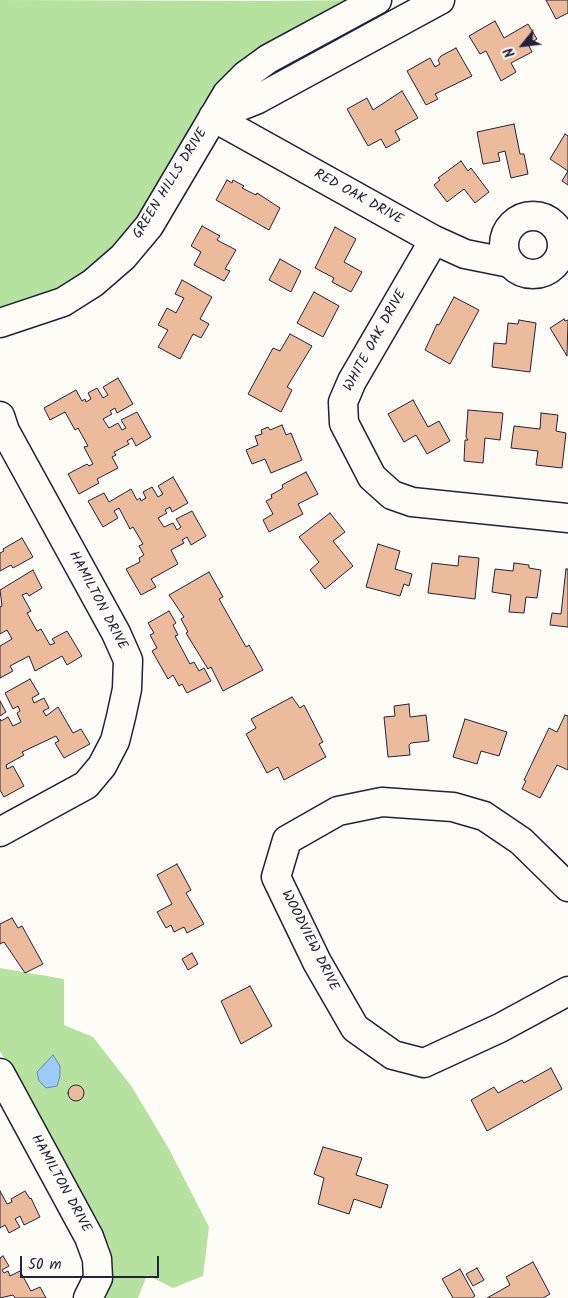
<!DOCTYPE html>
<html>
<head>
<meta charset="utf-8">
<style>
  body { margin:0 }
  #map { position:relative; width:568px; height:1298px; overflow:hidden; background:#fdfcf7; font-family:Kalam,sans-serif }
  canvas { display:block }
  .north { position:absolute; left:498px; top:20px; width:50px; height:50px; -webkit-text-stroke:4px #fdfcf7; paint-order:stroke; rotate:241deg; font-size:14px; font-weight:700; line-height:20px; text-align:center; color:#22223b }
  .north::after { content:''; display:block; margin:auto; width:18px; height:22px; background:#22223b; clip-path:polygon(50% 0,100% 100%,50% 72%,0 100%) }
  .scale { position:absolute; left:20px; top:1256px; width:139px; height:22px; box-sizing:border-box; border:2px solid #22223b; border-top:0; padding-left:6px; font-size:15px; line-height:18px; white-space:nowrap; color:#22223b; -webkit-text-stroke:4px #fdfcf7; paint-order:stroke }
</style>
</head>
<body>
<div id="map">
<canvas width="568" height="1298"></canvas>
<div class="north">N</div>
<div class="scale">50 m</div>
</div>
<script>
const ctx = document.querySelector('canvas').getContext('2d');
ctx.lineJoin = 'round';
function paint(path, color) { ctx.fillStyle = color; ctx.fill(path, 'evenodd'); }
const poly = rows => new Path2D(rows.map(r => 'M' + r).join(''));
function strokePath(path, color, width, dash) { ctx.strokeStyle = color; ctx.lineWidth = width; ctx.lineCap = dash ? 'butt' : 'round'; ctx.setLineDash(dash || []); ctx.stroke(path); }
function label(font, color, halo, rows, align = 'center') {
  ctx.font = font + ' Kalam,sans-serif'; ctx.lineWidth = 4.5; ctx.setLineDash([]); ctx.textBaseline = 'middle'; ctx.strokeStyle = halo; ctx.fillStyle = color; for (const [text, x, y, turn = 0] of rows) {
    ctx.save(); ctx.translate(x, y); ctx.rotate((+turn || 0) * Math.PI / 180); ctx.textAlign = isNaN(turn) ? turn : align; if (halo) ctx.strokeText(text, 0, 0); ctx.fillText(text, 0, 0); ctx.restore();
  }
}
paint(poly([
  [0,0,266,1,360,0,222,81,205,100,141,218,118,250,54,293,0,312],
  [0,968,64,979,64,1025,93,1037,132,1087,169,1149,209,1227,203,1276,173,1288,147,1275,138,1298,100,1298,109,1281,110,1247,0,1051]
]), '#b6e2a0');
const water = poly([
  [53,1055,60,1066,60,1076,57,1086,46,1088,39,1081,37,1072,53,1055]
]);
paint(water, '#9ccbf8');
strokePath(water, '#6b87ac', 1);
const building = poly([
  [546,0,568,0,568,13,556,19,546,0],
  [495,21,504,38,528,24,537,39,528,44,532,52,511,63,516,72,501,81,486,51,480,54,469,36,495,21],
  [456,48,472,76,435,94,438,99,426,105,407,71,430,58,435,67,440,64,438,60,441,56,456,48],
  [402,91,418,118,395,131,400,140,386,148,381,139,368,146,347,109,367,98,373,110,402,91],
  [514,124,520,154,524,154,528,174,511,178,505,151,498,153,500,161,483,164,477,132,514,124],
  [565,134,568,136,568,185,562,181,568,171,550,159,565,134],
  [461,161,468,171,471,168,489,192,475,203,464,189,447,202,434,185,440,180,438,178,461,161],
  [227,180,232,183,233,180,244,186,242,188,256,195,257,193,280,208,269,230,216,200,227,180],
  [202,226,220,236,217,240,236,250,225,269,230,271,224,281,194,265,201,252,191,246,202,226],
  [335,227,356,239,344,262,362,272,351,292,332,282,334,278,315,268,335,227],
  [280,259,301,271,291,292,269,280,280,259],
  [182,280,212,297,200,319,209,324,201,338,193,334,180,359,158,347,168,330,158,325,167,308,176,313,184,298,175,294,182,280],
  [314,292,339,306,323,337,297,323,314,292],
  [454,297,479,310,450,364,425,350,437,324,439,325,454,297],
  [564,319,565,321,568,320,567,356,550,328,564,319],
  [519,320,536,323,530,372,492,367,494,343,506,344,508,323,518,324,519,320],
  [290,334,312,346,287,387,292,390,281,412,248,394,273,348,280,351,290,334],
  [118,378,133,404,117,413,115,408,110,411,112,414,103,419,109,428,118,423,122,430,126,428,121,420,137,412,151,437,136,446,132,438,127,441,129,444,114,452,116,455,112,457,118,468,97,479,99,483,79,494,68,474,87,464,89,466,93,464,84,447,88,446,78,428,75,430,65,412,50,420,44,408,76,390,82,401,85,399,86,402,91,399,88,393,97,388,103,398,108,395,103,387,118,378],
  [413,400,428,427,439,421,450,441,427,454,416,435,404,442,388,414,413,400],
  [468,410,503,413,500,440,485,438,483,463,464,461,465,440,468,440,466,437,468,410],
  [541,413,558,415,556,431,566,433,562,468,536,465,538,451,511,448,514,426,540,429,541,413],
  [282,425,286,435,291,433,302,460,271,473,265,459,252,464,246,450,258,445,255,436,262,434,261,430,268,427,270,430,282,425],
  [306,472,318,494,298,504,303,514,269,532,263,520,273,514,266,501,272,498,271,495,283,488,282,485,306,472],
  [173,477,188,503,172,512,170,507,165,510,167,513,158,518,164,527,173,523,177,530,181,527,176,519,192,511,206,536,191,545,187,537,182,540,184,543,171,550,178,564,151,579,156,587,141,595,126,569,140,562,139,558,144,555,139,546,143,544,133,527,130,529,119,508,114,511,118,518,103,527,88,501,104,493,109,502,131,489,137,500,140,498,141,501,146,498,143,492,152,487,158,497,163,494,158,486,173,477],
  [330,513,345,532,333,541,353,566,325,589,310,570,319,562,299,537,330,513],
  [22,538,33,557,13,568,11,565,0,571,0,553,4,551,3,549,22,538],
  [378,544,400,551,395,569,412,574,409,586,404,584,400,596,366,587,378,544],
  [459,556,479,558,475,599,428,593,432,563,458,566,459,556],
  [514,563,529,565,529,568,541,570,537,598,526,597,524,613,509,612,511,595,492,592,495,569,513,571,514,563],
  [566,569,568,569,568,627,550,625,552,613,561,614,566,569],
  [33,570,42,588,29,596,27,593,22,595,31,611,27,613,37,631,41,629,50,645,55,643,52,639,67,631,82,656,67,665,62,656,35,671,29,656,10,666,13,671,0,678,0,646,12,639,7,630,0,634,0,607,2,606,0,590,33,570],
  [209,572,223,597,219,599,246,647,249,645,263,670,223,691,211,667,208,669,186,633,188,632,181,619,184,617,169,595,209,572],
  [169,611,176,623,173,625,178,635,175,636,190,664,194,662,199,671,204,668,211,681,187,693,182,684,179,686,173,675,168,679,152,651,157,648,150,635,154,633,148,623,169,611],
  [30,679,39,694,32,698,34,703,44,698,49,708,43,711,46,716,58,707,73,733,81,729,90,744,64,758,55,743,59,741,56,736,22,752,24,755,6,765,7,769,13,766,24,786,4,797,0,790,0,719,1,721,8,717,13,726,21,722,17,713,20,711,18,706,13,709,5,693,30,679],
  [292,697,300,708,304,705,323,742,319,744,326,757,284,780,278,767,267,773,246,734,256,728,251,719,292,697],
  [0,701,6,712,0,716,0,701],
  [409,704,410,717,426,715,429,741,411,743,409,745,410,755,388,757,384,717,395,716,394,706,409,704],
  [565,715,568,716,568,770,557,765,540,798,522,789,526,781,524,780,549,728,557,732,565,715],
  [465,719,507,732,499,756,481,751,477,764,453,757,465,719],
  [177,864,191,890,186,893,204,924,187,933,184,927,174,932,171,925,166,928,157,912,172,904,157,875,177,864],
  [12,918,18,928,22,926,43,964,25,973,4,942,0,944,0,924,12,918],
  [192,953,198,964,188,970,182,959,192,953],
  [250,986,272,1026,241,1044,221,1001,250,986],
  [551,1068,562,1089,487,1131,471,1100,494,1087,498,1093,522,1080,524,1083,551,1068],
  '68 1093a8 8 0 1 1 16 0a8 8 0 1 1-16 0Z',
  [323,1147,362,1158,356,1175,388,1185,381,1208,354,1199,349,1214,318,1204,324,1178,314,1174,323,1147],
  [0,1191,7,1204,12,1202,11,1199,25,1191,30,1199,31,1198,40,1217,24,1225,20,1216,15,1219,20,1227,9,1233,5,1225,0,1228,0,1191],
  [3,1256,9,1266,2,1270,4,1273,8,1271,10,1276,20,1271,31,1291,40,1287,46,1298,15,1298,13,1295,0,1298,0,1258,3,1256],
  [533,1262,550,1294,543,1298,487,1298,510,1285,506,1277,533,1262],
  [477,1268,484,1280,473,1286,466,1274,477,1268],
  [460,1269,475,1296,472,1298,453,1298,442,1279,460,1269]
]);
paint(building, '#ebbb9b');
strokePath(building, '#22223b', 1);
const minor = poly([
  [213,117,434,240,465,254,510,263],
  [213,117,258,99,440,0],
  '504 245a29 29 0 1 1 58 0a29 29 0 1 1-58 0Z',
  [434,240,352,381,343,402,344,423,372,477,392,495,412,502,568,518],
  [0,323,63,302,93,283,123,257,149,226,227,94,246,75,268,59,377,0],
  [0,416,5,431,116,633,128,660,127,689,121,717,115,741,102,766,86,785,0,832],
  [568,887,521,841,484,816,453,807,382,802,338,811,287,840,276,877,317,962,355,1028,393,1055,424,1063,500,1028,568,991],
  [0,1073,89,1237,97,1259,98,1278,88,1298]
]);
strokePath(minor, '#22223b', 31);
strokePath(minor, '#fdfcf7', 28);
label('14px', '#22223b', '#fdfcf7', [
  ["GREEN HILLS DRIVE",171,184,-58],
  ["RED OAK DRIVE",358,198,29],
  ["WHITE OAK DRIVE",376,341,-61],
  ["HAMILTON DRIVE",97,601,62],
  ["WOODVIEW DRIVE",309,941,63],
  ["HAMILTON DRIVE",60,1184,61]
]);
</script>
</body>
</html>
